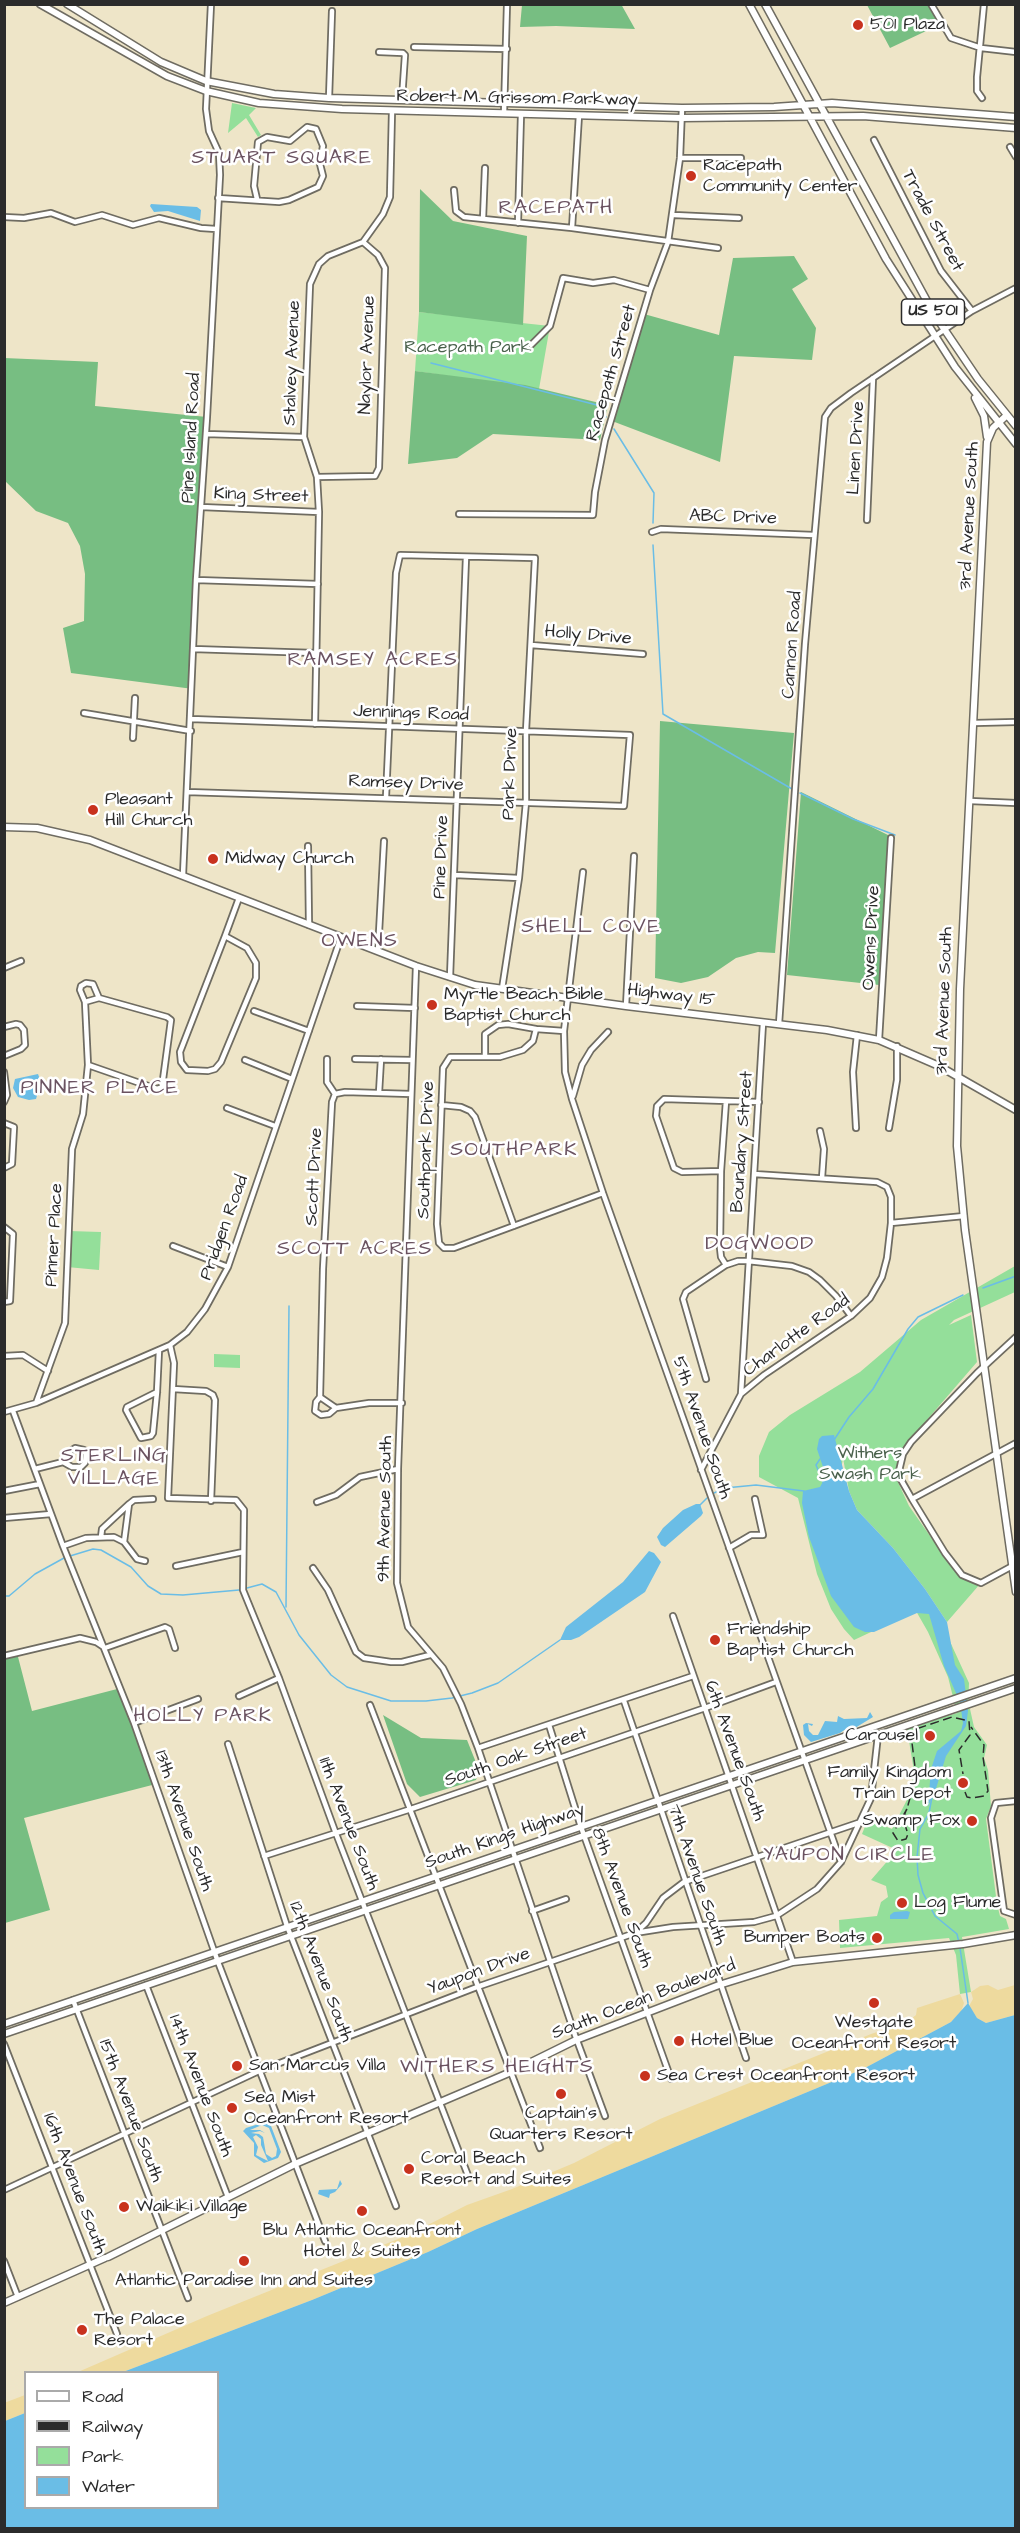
<!DOCTYPE html>
<html>
<head>
<meta charset="utf-8">
<style>
  body { margin:0 }
  #map { position:relative; width:1020px; height:2533px; overflow:hidden; background:#eee5c8; font-family:"Architects Daughter",sans-serif }
  canvas { display:block }
  .frame { position:absolute; inset:0; border:6px solid #2b2b2b; pointer-events:none }
  .legend { position:absolute; left:24px; top:2371px; width:195px; height:138px; box-sizing:border-box; background:#fff; border:2px solid #aaa; margin:0; padding:8px 10px; list-style:none; font-size:18px; color:#2b2b2b }
  .legend li { display:flex; align-items:center; gap:12px; height:30px }
  .legend b { width:30px; border:2px solid #aaa }
</style>
</head>
<body>
<div id="map">
<canvas width="1020" height="2533"></canvas>
<div class="frame"></div>
<ul class="legend">
<li><b style="height:8px;background:#fff"></b>Road</li>
<li><b style="height:8px;background:#2b2b2b"></b>Railway</li>
<li><b style="height:16px;background:#94df9a"></b>Park</li>
<li><b style="height:16px;background:#6abde6"></b>Water</li>
</ul>
</div>
<script>
const ctx = document.querySelector('canvas').getContext('2d');
ctx.lineJoin = 'round';
function paint(path, color) { ctx.fillStyle = color; ctx.fill(path, 'evenodd'); }
const poly = rows => new Path2D(rows.map(r => 'M' + r).join(''));
function strokePath(path, color, width, dash) { ctx.strokeStyle = color; ctx.lineWidth = width; ctx.lineCap = dash ? 'butt' : 'round'; ctx.setLineDash(dash || []); ctx.stroke(path); }
function label(font, color, halo, rows, align = 'center') {
  ctx.font = font + ' "Architects Daughter",sans-serif'; ctx.lineWidth = 5; ctx.setLineDash([]); ctx.textBaseline = 'middle'; ctx.strokeStyle = halo; ctx.fillStyle = color; for (const [text, x, y, turn = 0] of rows) {
    ctx.save(); ctx.translate(x, y); ctx.rotate((+turn || 0) * Math.PI / 180); ctx.textAlign = isNaN(turn) ? turn : align; if (halo) ctx.strokeText(text, 0, 0); ctx.fillText(text, 0, 0); ctx.restore();
  }
}
paint(poly([
  [232,103,256,108,249,115,261,135,258,137,246,118,228,133],
  [419,312,550,326,539,389,415,371],
  [69,1231,101,1232,99,1270,67,1267],
  [1015,1266,1015,1292,954,1320,949,1325,971,1315,977,1362,907,1443,897,1461,897,1480,909,1506,954,1570,980,1584,947,1622,925,1589,893,1548,857,1510,849,1491,843,1458,840,1476,862,1522,947,1635,969,1683,968,1709,970,1709,974,1727,987,1745,984,1758,988,1770,991,1806,986,1819,997,1904,1000,1916,1006,1919,1009,1929,962,1937,971,1992,960,1994,956,1955,949,1938,840,1948,839,1920,877,1916,881,1902,888,1897,886,1886,871,1880,897,1850,862,1834,868,1819,892,1829,912,1790,913,1765,907,1729,957,1713,948,1677,928,1632,916,1611,854,1640,844,1629,831,1609,817,1574,798,1498,759,1477,759,1456,769,1432,790,1415,860,1372,921,1320],
  [214,1354,240,1355,240,1368,214,1367]
]), '#94df9a');
paint(poly([
  [621,4,635,29,556,26,520,27,522,5],
  [867,5,931,5,941,24,890,48],
  [420,189,453,221,527,236,523,325,419,312],
  [794,256,808,279,792,289,816,328,812,360,734,356,720,462,612,421,644,314,719,335,733,258],
  [4,358,98,362,95,406,207,417,196,580,193,689,71,673,63,628,84,621,85,574,80,546,68,523,36,511,5,481],
  [415,371,525,385,608,405,600,440,493,434,457,458,408,464],
  [660,721,794,733,775,953,758,952,736,958,708,977,681,983,655,978],
  [801,792,890,836,879,985,787,975],
  [17,1653,32,1711,121,1688,156,1784,24,1818,50,1910,5,1923,4,1656],
  [383,1715,421,1738,467,1740,479,1770,476,1780,420,1797,407,1784]
]), '#77be82');
paint(poly([
  [988,1985,998,1990,1015,1985,1015,2015,986,2023,977,2018,969,2006,973,1999,971,1992,980,1986],
  [960,1994,964,2003,961,2012,951,2022,863,2069,477,2229,428,2252,312,2300,123,2372,78,2372,207,2316,408,2235,467,2205,512,2189,574,2163,660,2119,871,2034,907,2022,916,2015,917,2008],
  [25,2395,25,2413,5,2421,4,2403]
]), '#eeda9e');
paint(poly([
  [151,204,197,207,201,210,200,221,168,211,154,212,150,206],
  [38,1074,41,1082,36,1099,29,1100,18,1097,13,1088,15,1079],
  [834,1435,849,1491,857,1510,893,1548,925,1589,947,1622,955,1665,964,1679,968,1711,966,1726,946,1756,935,1792,928,1806,931,1769,937,1751,961,1731,963,1723,960,1702,944,1666,929,1614,917,1613,874,1632,865,1632,854,1627,831,1596,809,1537,802,1503,803,1491,820,1487,826,1476,817,1449,819,1439,822,1436],
  [696,1504,700,1504,703,1513,701,1516,665,1547,661,1545,657,1537,663,1528,683,1510],
  [649,1551,654,1553,661,1562,645,1592,579,1637,571,1640,560,1640,566,1627,623,1582],
  [870,1712,873,1717,855,1728,846,1729,840,1733,811,1742,804,1735,803,1725,806,1723,813,1724,812,1726,808,1724,809,1731,813,1735,818,1735,825,1721,837,1722,838,1716,844,1719,867,1718],
  [907,1911,910,1912,908,1919,890,1919,890,1915,894,1912],
  [968,2003,977,2018,986,2023,1015,2015,1015,2528,5,2528,5,2421,25,2413,26,2508,218,2508,218,2372,123,2372,312,2300,428,2252,477,2229,863,2069,951,2022],
  [265,2122,271,2126,281,2152,278,2158,264,2163,254,2156,254,2143,243,2131,246,2128],
  [262,2125,269,2128,277,2149,276,2156,272,2158,266,2154,263,2137,259,2134,251,2133,260,2131,265,2133,260,2130,250,2130],
  [256,2135,261,2139,261,2145,268,2161,256,2155,258,2147,253,2137],
  [340,2180,342,2184,335,2192,330,2194,329,2198,318,2194,319,2190,337,2189]
]), '#6abde6');
strokePath(poly([
  [431,363,597,405,606,417],
  [614,429,654,493,653,523],
  [653,545,663,714,792,789],
  [800,793,853,819,895,835],
  [983,1288,1016,1276],
  [834,1440,849,1417,873,1389,908,1329,918,1317,963,1295],
  [820,1459,816,1465,824,1484],
  [714,1493,725,1488,756,1485,804,1491],
  [700,1505,707,1498],
  [70,1556,93,1549,101,1550,131,1567,148,1586,161,1594,183,1595,239,1590],
  [247,1588,262,1584,276,1592,299,1635,331,1675,347,1687,391,1701,426,1701,452,1698,472,1693,498,1683,560,1640],
  [4,1596,9,1596,35,1574,64,1558],
  [286,1607,289,1306],
  [932,1797,929,1813,920,1829,917,1857,918,1875,923,1893,935,1916,957,1934,959,1943],
  [960,1948,968,2003]
]), '#6abde6', 1.5);
const minor = poly([
  [931,4,951,38,981,48,1016,52],
  [414,47,507,49],
  [379,52,403,53,405,55,402,99],
  [329,98,332,11],
  [982,98,977,91,977,77,984,4],
  [504,113,507,4],
  [874,140,941,271,972,311],
  [1010,147,1016,157],
  [680,158,741,158],
  [454,190,456,211,464,217,572,228,718,248],
  [218,198,279,202,289,200,318,187,323,176,320,164,323,146,316,129,307,127,290,141,267,137,258,142,254,186,257,199],
  [674,215,739,218],
  [4,217,24,218,51,213,75,222,102,215,133,225,159,218,201,228,216,229],
  [483,219,485,168],
  [518,223,521,114],
  [572,228,579,115],
  [531,345,550,326,563,278,593,283,614,280,650,290],
  [206,434,304,437],
  [317,477,375,476,379,468,385,268,378,255,363,242],
  [201,507,319,512],
  [459,514,593,515,595,492,605,440,650,290,668,242,680,158,682,108],
  [867,520,873,378],
  [652,532,661,529,814,535],
  [196,580,318,584],
  [531,645,643,654],
  [193,649,315,653],
  [84,713,191,731],
  [974,723,1016,722],
  [315,724,319,512,317,477,304,437,310,284,319,264,328,256,363,242,383,214,390,197,392,111],
  [133,738,135,698],
  [187,792,624,806,630,735,191,719],
  [386,797,396,573,400,555,535,558,526,731,526,802,519,878,502,989],
  [970,801,1016,803],
  [308,846,309,925],
  [583,872,564,1031,565,1072,572,1099,603,1193,841,1862],
  [183,875,196,580,207,417,220,175,219,153,209,131,206,109,211,4],
  [455,875,519,878],
  [225,936,247,948,256,963,256,978,221,1062,215,1069,208,1071,187,1070,181,1062,180,1052,225,936,239,898],
  [378,951,384,841],
  [416,966,398,1469,397,1583,408,1627,443,1668,461,1704,478,1748,575,2035,605,2116],
  [4,968,21,961],
  [450,977,466,557],
  [85,1002,99,998,167,1017,171,1020,162,1087,157,1089,88,1065,85,1002,80,990,81,986,86,983,93,984,99,998],
  [357,1006,415,1008],
  [626,1006,634,856],
  [254,1011,309,1031],
  [779,1024,805,644,825,417,831,408,851,393,972,311,1016,288],
  [4,1027,16,1024,20,1025,24,1030,25,1045,21,1049,4,1056],
  [536,1029,533,1041,523,1050,500,1057,450,1057,443,1068,437,1224,439,1243,444,1248,454,1248,603,1193],
  [879,1040,891,838],
  [485,1057,485,1034,498,1025,508,1024,536,1029,564,1031],
  [327,1059,327,1082,335,1094],
  [355,1059,412,1060],
  [245,1060,292,1079],
  [4,1072,7,1095,4,1102],
  [379,1093,381,1059],
  [573,1096,582,1065,591,1050,608,1032],
  [441,1105,461,1107,470,1111,475,1117,514,1226],
  [227,1108,275,1126],
  [4,1123,14,1127,12,1164,4,1168],
  [856,1128,853,1072,857,1035],
  [889,1128,897,1080,897,1046],
  [820,1131,824,1149,822,1178],
  [721,1171,682,1172,674,1168,656,1116,657,1106,664,1099,759,1102],
  [891,1223,964,1216],
  [4,1227,13,1234,10,1301,4,1302],
  [173,1246,228,1267],
  [726,1265,721,1257,720,1248,721,1171,726,1101],
  [1016,1337,977,1373,911,1442,903,1454,899,1471,900,1478,912,1499,945,1553,962,1575,981,1583,1016,1564],
  [170,1345,174,1363,168,1498,236,1500,244,1510,243,1590,279,1678,335,1831,469,2178],
  [4,1356,23,1355,48,1371],
  [706,1379,683,1299,686,1292,726,1265,738,1261,748,1261,792,1266,809,1272,820,1280,836,1296,851,1316],
  [173,1389,206,1391,213,1395,215,1400,211,1501],
  [157,1392,127,1407,126,1410,141,1438,151,1436,153,1433,157,1392,159,1350],
  [741,1394,764,1375,851,1316,870,1298,882,1277,887,1258,891,1223,891,1197,887,1187,877,1182,754,1174],
  [320,1397,316,1402,315,1411,321,1415,329,1414,336,1408],
  [36,1403,65,1323,72,1149,83,1114,88,1065],
  [402,1403,369,1403,336,1408,320,1397,323,1269,332,1102,335,1094,345,1092,411,1094],
  [13,1411,63,1546,134,1723,218,1962,325,2241],
  [4,1412,36,1403,170,1345,187,1332,205,1309,228,1267,341,937],
  [35,1469,63,1462,72,1467,81,1467,85,1463,86,1454,84,1450,75,1448,66,1454,63,1462],
  [701,1470,741,1394,763,1023],
  [4,1491,40,1484],
  [912,1499,1016,1443],
  [317,1502,336,1495,360,1477,398,1469],
  [129,1504,134,1500,153,1499],
  [4,1518,51,1514],
  [101,1537,102,1529,129,1504,124,1542],
  [63,1546,86,1538,114,1537,124,1542,137,1559,145,1561],
  [729,1548,751,1535,763,1535,755,1499],
  [176,1566,243,1552],
  [313,1568,328,1590,356,1652,364,1658,391,1662,402,1662,430,1655],
  [673,1616,793,1962],
  [105,1648,165,1627,169,1629,175,1648],
  [4,1656,80,1638,96,1642,105,1648],
  [239,1696,279,1678],
  [624,1701,746,2058],
  [370,1705,540,2148],
  [134,1723,198,1699],
  [549,1725,581,1827,671,2079],
  [228,1744,287,1926,396,2206],
  [478,1748,693,1676],
  [1016,1801,996,1803,991,1818,1004,1911,1016,1915],
  [264,1856,411,1809,705,1708,776,1682],
  [532,1911,566,1899],
  [635,1933,646,1923,663,1898,684,1882,861,1822],
  [146,1985,228,2197],
  [73,2000,188,2298],
  [4,2044,117,2334],
  [4,2190,259,2071,477,1987,635,1933,673,1927,754,1922,776,1916,817,1889,841,1862,871,1798,878,1735],
  [4,2261,18,2297]
]);
const major = poly([
  [40,4,167,76,206,91,259,103,342,109,682,118,863,116,1016,128],
  [67,4,161,62,206,81,274,94,329,98,682,108,774,107,832,103,1016,117],
  [749,4,886,259,955,367,1016,444],
  [765,4,934,314,978,379,1016,426],
  [975,398,984,416,987,437],
  [1007,415,993,428,987,442,960,989,957,1146,965,1230,1016,1592],
  [4,827,37,828,90,840,416,966,475,985,626,1006,827,1030,879,1040,939,1066,1016,1110],
  [4,2024,1016,1678],
  [4,2034,1016,1688],
  [108,2257,295,2164,511,2072,576,2040,719,1985,793,1962,963,1944,1016,1935],
  [4,2303,105,2258]
]);
strokePath(minor, '#6f6c62', 8);
strokePath(major, '#6f6c62', 9);
strokePath(minor, '#fff', 4.5);
strokePath(major, '#fff', 6);
strokePath(poly([
  [965,1792,967,1797,972,1798,984,1796,988,1791,983,1757,984,1745,971,1727],
  [907,1809,893,1833,898,1841,906,1839,908,1834,903,1819,908,1805,913,1788,915,1767,911,1735,916,1729,952,1717,969,1721,970,1735,959,1750,963,1774]
]), '#2b2b2b', 1.5, [9, 4.5]);
for (const [x, y, r, color] of [
  [858,25,6,"#c8321e"],
  [691,176,6,"#c8321e"],
  [93,810,6,"#c8321e"],
  [213,859,6,"#c8321e"],
  [432,1005,6,"#c8321e"],
  [715,1640,6,"#c8321e"],
  [930,1736,6,"#c8321e"],
  [963,1783,6,"#c8321e"],
  [972,1821,6,"#c8321e"],
  [902,1903,6,"#c8321e"],
  [877,1938,6,"#c8321e"],
  [874,2003,6,"#c8321e"],
  [679,2041,6,"#c8321e"],
  [237,2066,6,"#c8321e"],
  [645,2076,6,"#c8321e"],
  [561,2094,6,"#c8321e"],
  [232,2108,6,"#c8321e"],
  [409,2169,6,"#c8321e"],
  [124,2207,6,"#c8321e"],
  [362,2211,6,"#c8321e"],
  [244,2261,6,"#c8321e"],
  [82,2330,6,"#c8321e"]
]) { const dot = new Path2D(); dot.arc(x, y, r, 0, 2 * Math.PI); ctx.fillStyle = color; ctx.fill(dot); strokePath(dot, '#fff', 2); }
for (const [x, y, w] of [
  [933,312,63]
]) { const box = new Path2D(); box.roundRect(x - w / 2, y - 13, w, 26, 4.5); ctx.fillStyle = '#fff'; ctx.fill(box); strokePath(box, '#2b2b2b', 1.5); }
label('bold 16px', '#2b2b2b', null, [
  ["US 501",933,312]
]);
label('18px', '#2b2b2b', '#fff', [
  ["501 Plaza",870,25],
  ["Racepath",703,166],
  ["Community Center",703,187],
  ["Pleasant",105,800],
  ["Hill Church",105,821],
  ["Midway Church",225,859],
  ["Myrtle Beach Bible",444,995],
  ["Baptist Church",444,1016],
  ["Friendship",727,1630],
  ["Baptist Church",727,1651],
  ["Carousel",918,1736,"right"],
  ["Family Kingdom",951,1773,"right"],
  ["Train Depot",951,1794,"right"],
  ["Swamp Fox",960,1821,"right"],
  ["Log Flume",914,1903],
  ["Bumper Boats",865,1938,"right"],
  ["Westgate",874,2023,"center"],
  ["Oceanfront Resort",874,2044,"center"],
  ["Hotel Blue",691,2041],
  ["San Marcus Villa",249,2066],
  ["Sea Crest Oceanfront Resort",657,2076],
  ["Sea Mist",244,2098],
  ["Oceanfront Resort",244,2119],
  ["Captain's",561,2114,"center"],
  ["Quarters Resort",561,2135,"center"],
  ["Coral Beach",421,2159],
  ["Resort and Suites",421,2180],
  ["Waikiki Village",136,2207],
  ["Blu Atlantic Oceanfront",362,2231,"center"],
  ["Hotel & Suites",362,2252,"center"],
  ["Atlantic Paradise Inn and Suites",244,2281,"center"],
  ["The Palace",94,2320],
  ["Resort",94,2341]
], 'left');
label('18px', '#2b2b2b', '#fff', [
  ["Robert M. Grissom Parkway",517,99,1],
  ["Trade Street",932,221,62],
  ["Naylor Avenue",368,355,-88],
  ["Stalvey Avenue",293,363,-88],
  ["Racepath Street",612,373,-74],
  ["Pine Island Road",192,438,-87],
  ["Linen Drive",857,448,-87],
  ["King Street",261,496,2],
  ["3rd Avenue South",970,516,-87],
  ["ABC Drive",733,518,2],
  ["Holly Drive",588,636,5],
  ["Cannon Road",793,645,-86],
  ["Jennings Road",411,714,2],
  ["Park Drive",511,774,-88],
  ["Ramsey Drive",406,784,2],
  ["Pine Drive",442,857,-88],
  ["Owens Drive",872,938,-87],
  ["Highway 15",671,996,7],
  ["3rd Avenue South",945,1001,-88],
  ["Boundary Street",743,1142,-86],
  ["Southpark Drive",427,1150,-88],
  ["Scott Drive",315,1177,-87],
  ["Pridgen Road",225,1228,-70],
  ["Pinner Place",55,1235,-87],
  ["Charlotte Road",797,1336,-36],
  ["5th Avenue South",701,1428,71],
  ["9th Avenue South",386,1509,-89],
  ["6th Avenue South",734,1751,70],
  ["South Oak Street",516,1758,-19],
  ["13th Avenue South",183,1821,71],
  ["11th Avenue South",348,1824,69],
  ["South Kings Highway",505,1837,-19],
  ["7th Avenue South",696,1875,71],
  ["8th Avenue South",621,1898,70],
  ["12th Avenue South",320,1972,69],
  ["Yaupon Drive",479,1972,-20],
  ["South Ocean Boulevard",644,2000,-21],
  ["14th Avenue South",200,2086,69],
  ["15th Avenue South",130,2111,69],
  ["16th Avenue South",74,2184,69]
]);
label('18px', '#4a614c', '#fff', [
  ["Racepath Park",468,348],
  ["Withers",870,1454],
  ["Swash Park",870,1475]
]);
ctx.letterSpacing = '1.5px';
label('20px', '#6a5260', '#fff', [
  ["STUART SQUARE",282,159],
  ["RACEPATH",556,209],
  ["RAMSEY ACRES",373,661],
  ["SHELL COVE",591,928],
  ["OWENS",360,942],
  ["PINNER PLACE",100,1089],
  ["SOUTHPARK",514,1151],
  ["DOGWOOD",760,1245],
  ["SCOTT ACRES",355,1250],
  ["STERLING",114,1457],
  ["VILLAGE",114,1480],
  ["HOLLY PARK",203,1717],
  ["YAUPON CIRCLE",849,1856],
  ["WITHERS HEIGHTS",497,2068]
]);
ctx.letterSpacing = '0px';
</script>
</body>
</html>
